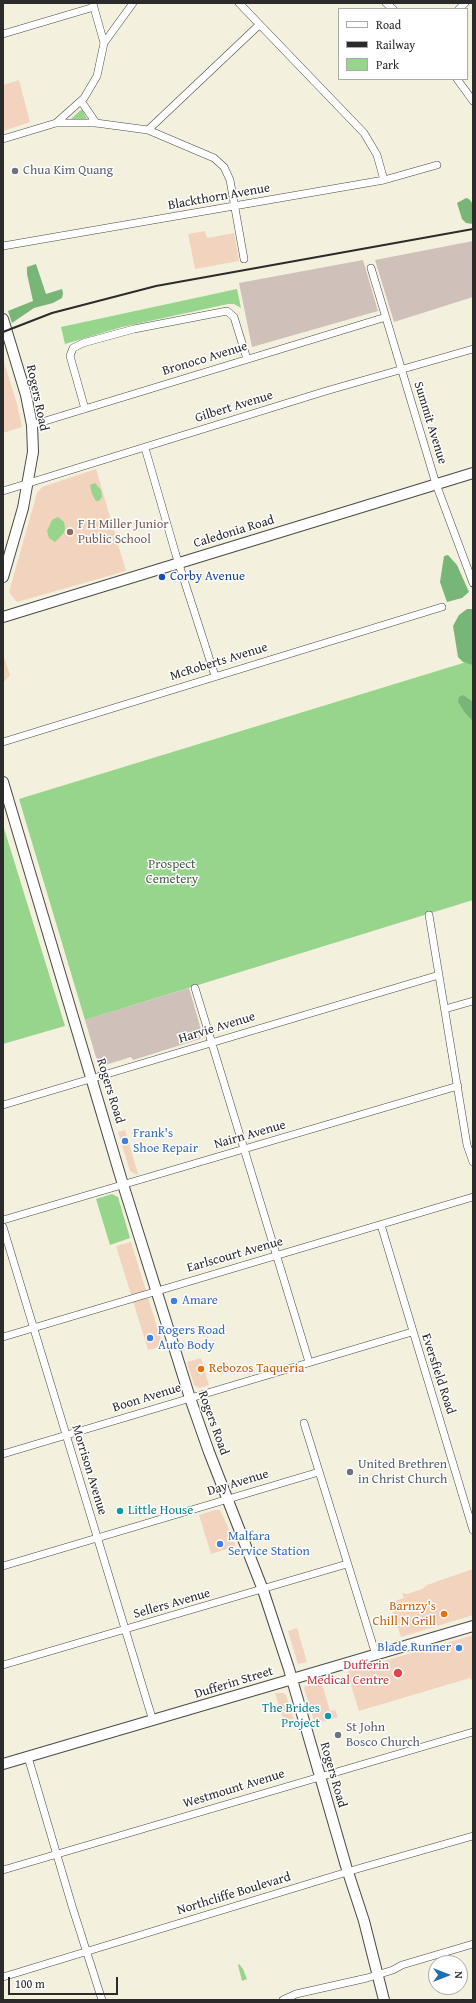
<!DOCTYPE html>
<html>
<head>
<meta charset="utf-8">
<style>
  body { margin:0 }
  #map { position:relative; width:476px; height:2003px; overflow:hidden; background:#f3f0de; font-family:"Gentium Book Plus",serif }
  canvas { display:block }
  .frame { position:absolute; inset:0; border:4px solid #2b2b2b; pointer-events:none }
  .legend { position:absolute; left:338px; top:8px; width:130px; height:72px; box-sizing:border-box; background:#fff; border:1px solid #aaa; margin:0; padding:5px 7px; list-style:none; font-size:12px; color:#2b2b2b }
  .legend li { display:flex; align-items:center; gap:8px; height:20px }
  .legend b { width:20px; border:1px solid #aaa }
  .north { position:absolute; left:428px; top:1955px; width:40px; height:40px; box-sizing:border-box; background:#fff; border:1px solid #aaa; border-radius:50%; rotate:90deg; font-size:11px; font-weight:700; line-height:16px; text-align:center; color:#2b2b2b }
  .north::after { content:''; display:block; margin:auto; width:14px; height:18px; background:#1f6fb2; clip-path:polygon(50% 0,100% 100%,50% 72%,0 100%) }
  .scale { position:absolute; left:8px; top:1977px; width:110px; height:18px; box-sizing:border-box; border:2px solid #2b2b2b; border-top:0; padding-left:5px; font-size:12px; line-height:14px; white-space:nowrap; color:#2b2b2b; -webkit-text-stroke:3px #fff; paint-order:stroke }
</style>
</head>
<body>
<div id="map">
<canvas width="476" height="2003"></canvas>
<div class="frame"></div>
<ul class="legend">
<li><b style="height:5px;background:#fff"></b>Road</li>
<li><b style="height:5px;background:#2b2b2b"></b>Railway</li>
<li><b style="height:11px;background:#96d58b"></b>Park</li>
</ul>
<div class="north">N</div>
<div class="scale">100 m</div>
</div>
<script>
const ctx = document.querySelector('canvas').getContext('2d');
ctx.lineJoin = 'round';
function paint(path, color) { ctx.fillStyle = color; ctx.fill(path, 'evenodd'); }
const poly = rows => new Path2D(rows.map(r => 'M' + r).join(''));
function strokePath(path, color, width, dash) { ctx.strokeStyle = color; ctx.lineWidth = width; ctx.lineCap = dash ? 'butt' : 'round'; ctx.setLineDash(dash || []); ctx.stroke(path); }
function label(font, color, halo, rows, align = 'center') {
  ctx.font = font + ' "Gentium Book Plus",serif'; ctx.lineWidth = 3; ctx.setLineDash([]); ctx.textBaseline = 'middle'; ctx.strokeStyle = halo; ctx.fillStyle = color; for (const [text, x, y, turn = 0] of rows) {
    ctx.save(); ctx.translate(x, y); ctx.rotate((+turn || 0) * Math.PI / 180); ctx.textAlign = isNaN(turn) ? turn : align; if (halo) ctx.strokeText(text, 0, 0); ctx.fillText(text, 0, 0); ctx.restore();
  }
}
paint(poly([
  [19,80,30,122,3,131,3,85],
  [205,231,207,238,234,233,239,261,195,269,188,234],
  [3,359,17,404,22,427,3,433],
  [96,469,126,571,17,602,9,592,37,493,42,487],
  [3,654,10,675,3,683],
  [125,1130,138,1174,137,1175,130,1171,118,1132],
  [131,1242,163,1346,148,1350,116,1246],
  [201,1358,209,1385,199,1388,194,1385,187,1362],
  [215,1510,220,1510,222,1514,236,1546,211,1554,199,1515],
  [473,1569,473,1615,401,1637,389,1603,404,1598,402,1593,407,1594,422,1589,427,1585],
  [297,1628,307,1662,298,1664,288,1631],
  [473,1635,473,1682,470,1678,359,1711,347,1672],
  [321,1680,330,1711,335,1710,338,1717,315,1724,304,1688,307,1684],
  [275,1693,283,1693,286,1695,295,1723,285,1726]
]), '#f2d4be');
paint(poly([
  [473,241,473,297,394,322,375,260],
  [363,260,378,311,252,347,239,283],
  [189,988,202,1033,200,1039,133,1060,131,1057,102,1066,98,1064,85,1020]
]), '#cfc0ba');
paint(poly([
  [82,109,87,119,71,119,72,118],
  [237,289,241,308,234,304,228,304,122,327,65,344,61,327],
  [95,483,101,490,102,497,99,501,96,501,92,494,90,485],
  [58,517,64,522,65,528,64,533,55,542,49,538,47,531,52,520],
  [473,660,473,900,85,1020,19,799],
  [3,825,65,1026,3,1044],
  [112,1194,118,1197,130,1238,110,1245,96,1199],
  [239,1964,243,1969,247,1979,242,1981,238,1965]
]), '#96d58b');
paint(poly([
  [466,198,469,199,473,204,473,224,466,223,462,219,457,203],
  [36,264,46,294,62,289,63,293,62,298,53,303,34,308,12,323,8,311,33,301,27,274,27,267],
  [448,555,457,565,469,592,462,598,447,602,440,582,444,556],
  [467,609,473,609,473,665,463,662,458,657,453,626,459,615],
  [463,695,473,702,473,721,466,714,458,702,459,697]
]), '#78b677');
const street = poly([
  [239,3,364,133,377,155,384,180],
  [386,3,393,9],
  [93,4,104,43],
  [459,9,465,3],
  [3,34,94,7],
  [457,79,473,101],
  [81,101,96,123],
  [56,123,96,123,148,130,214,158,224,167,230,180,244,259],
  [148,130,259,25],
  [3,139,56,123,84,98,97,76,104,43,133,3],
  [3,246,384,180,437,165],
  [371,268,436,484,473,583],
  [85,409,70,356,73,348,83,343,134,329,227,311,234,317,247,359],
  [32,425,386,317],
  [145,448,176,555,215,676],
  [3,491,326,391,473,349],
  [3,742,442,607],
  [429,915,467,1145,473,1162],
  [195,988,309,1362],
  [445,1009,473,1001],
  [3,1105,439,975],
  [3,1220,458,1086],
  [381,1225,473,1530],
  [3,1227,153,1721],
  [3,1337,473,1197],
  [304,1423,376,1655],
  [3,1454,412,1332],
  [3,1566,319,1472],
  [3,1665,347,1564],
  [28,1757,72,1906,102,2000],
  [3,1870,473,1732],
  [3,1977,357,1869,473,1836],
  [283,2000,296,1994,367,1978,393,1970,402,1965,473,1944]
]);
const secondary = poly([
  [3,319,26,395,32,425,33,452,23,508,3,577],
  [3,617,473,473],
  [3,782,121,1178,190,1398,209,1452,263,1590,289,1669,346,1866,364,1921,384,2000],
  [3,1764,473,1626]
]);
strokePath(street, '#494946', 8);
strokePath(secondary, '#494946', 12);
strokePath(street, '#fff', 7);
strokePath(secondary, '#fff', 10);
strokePath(poly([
  [3,332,52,313,156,286,473,229]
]), '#2b2b2b', 2);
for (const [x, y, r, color] of [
  [15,171,4,"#6b7280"],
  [70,532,4,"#8d6e63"],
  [162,577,4,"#1a4fb4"],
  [125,1141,4,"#3f7fe0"],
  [174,1301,4,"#3f7fe0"],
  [150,1338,4,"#3f7fe0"],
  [201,1369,4,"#e8710a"],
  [350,1472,4,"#6b7280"],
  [120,1511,4,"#0f9aa8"],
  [220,1544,4,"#3f7fe0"],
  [444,1614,4,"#e8710a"],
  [459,1648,4,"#3f7fe0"],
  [398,1673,5,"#e0444e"],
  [328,1716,4,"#0f9aa8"],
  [338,1735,4,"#6b7280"]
]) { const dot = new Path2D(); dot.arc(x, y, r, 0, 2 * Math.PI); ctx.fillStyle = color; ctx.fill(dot); strokePath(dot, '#fff', 1.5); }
label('13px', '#5b616d', '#fff', [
  ["Chua Kim Quang",23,171],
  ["United Brethren",358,1465],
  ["in Christ Church",358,1480],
  ["St John",346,1728],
  ["Bosco Church",346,1743]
], 'left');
label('13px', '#2b2b2b', '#fff', [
  ["Blackthorn Avenue",219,197,-10],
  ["Bronoco Avenue",205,359,-17],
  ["Rogers Road",37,398,78],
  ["Gilbert Avenue",234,407,-17],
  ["Summit Avenue",430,423,73],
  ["Caledonia Road",234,532,-17],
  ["McRoberts Avenue",219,662,-17],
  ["Harvie Avenue",217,1028,-17],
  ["Rogers Road",110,1091,73],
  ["Nairn Avenue",250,1135,-16],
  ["Earlscourt Avenue",235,1255,-16],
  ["Eversfield Road",438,1374,72],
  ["Boon Avenue",147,1398,-17],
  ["Rogers Road",213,1423,70],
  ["Morrison Avenue",89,1470,73],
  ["Day Avenue",238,1483,-17],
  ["Sellers Avenue",172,1604,-16],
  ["Dufferin Street",234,1683,-17],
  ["Rogers Road",333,1775,74],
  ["Westmount Avenue",234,1789,-17],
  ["Northcliffe Boulevard",234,1894,-17]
]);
label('13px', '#785e54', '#fff', [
  ["F H Miller Junior",78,525],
  ["Public School",78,540]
], 'left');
label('13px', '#164399', '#fff', [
  ["Corby Avenue",170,577]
], 'left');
label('13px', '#4b5e48', '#fff', [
  ["Prospect",172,865],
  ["Cemetery",172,880]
]);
label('13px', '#366cbe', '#fff', [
  ["Frank's",133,1134],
  ["Shoe Repair",133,1149],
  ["Amare",182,1301],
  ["Rogers Road",158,1331],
  ["Auto Body",158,1346],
  ["Malfara",228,1537],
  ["Service Station",228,1552],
  ["Blade Runner",451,1648,"right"]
], 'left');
label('13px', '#c56008', '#fff', [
  ["Rebozos Taqueria",209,1369],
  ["Barnzy's",436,1607,"right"],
  ["Chill N Grill",436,1622,"right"]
], 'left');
label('13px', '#0d838f', '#fff', [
  ["Little House",128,1511],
  ["The Brides",320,1709,"right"],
  ["Project",320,1724,"right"]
], 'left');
label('13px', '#be3a42', '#fff', [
  ["Dufferin",389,1666],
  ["Medical Centre",389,1681]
], 'right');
</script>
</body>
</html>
